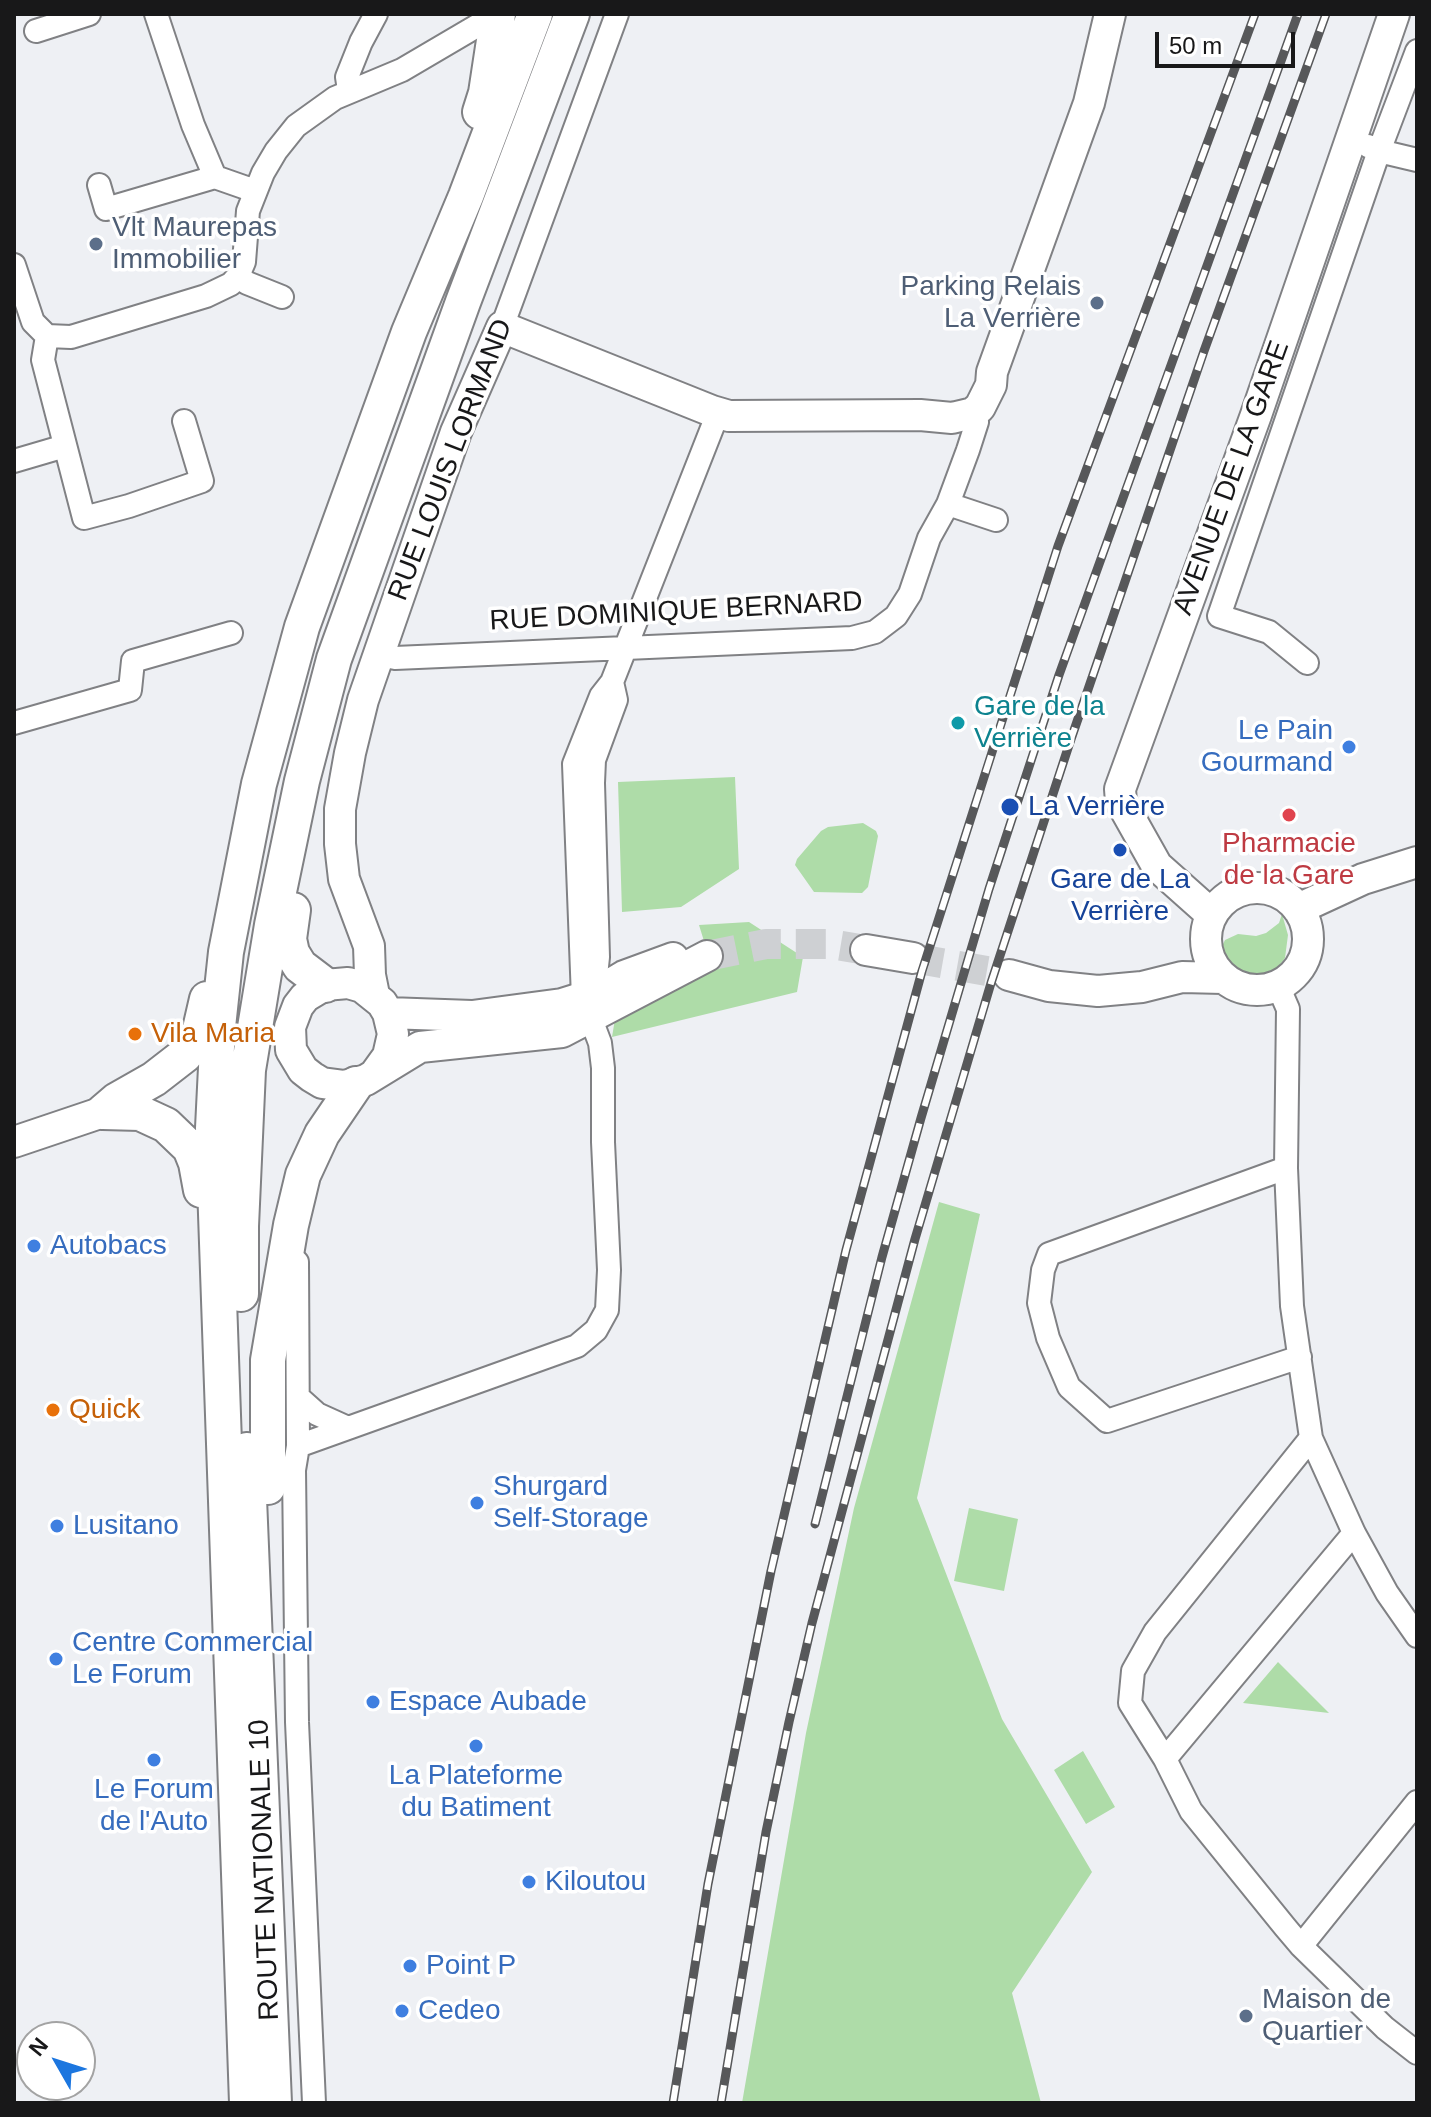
<!DOCTYPE html>
<html>
<head>
<meta charset="utf-8">
<style>
  body { margin:0 }
  #map { position:relative; width:1431px; height:2117px; overflow:hidden; background:#eef0f4; font-family:Helvetica,sans-serif }
  canvas { display:block }
  .frame { position:absolute; inset:0; border:16px solid #181819; pointer-events:none }
  .north { position:absolute; left:16px; top:2021px; width:80px; height:80px; box-sizing:border-box; background:#fff; border:2px solid #a3a3a3; border-radius:50%; rotate:309deg; font-size:22px; font-weight:700; line-height:32px; text-align:center; color:#181819 }
  .north::after { content:''; display:block; margin:auto; width:28px; height:36px; background:#1c76df; clip-path:polygon(50% 0,100% 100%,50% 72%,0 100%) }
  .scale { position:absolute; left:1155px; top:32px; width:140px; height:36px; box-sizing:border-box; border:4px solid #181819; border-top:0; padding-left:10px; font-size:24px; line-height:28px; white-space:nowrap; color:#181819; -webkit-text-stroke:6px #fff; paint-order:stroke }
</style>
</head>
<body>
<div id="map">
<canvas width="1431" height="2117"></canvas>
<div class="frame"></div>
<div class="north">N</div>
<div class="scale">50 m</div>
</div>
<script>
const ctx = document.querySelector('canvas').getContext('2d');
ctx.lineJoin = 'round';
function paint(path, color) { ctx.fillStyle = color; ctx.fill(path, 'evenodd'); }
const poly = rows => new Path2D(rows.map(r => 'M' + r).join(''));
function strokePath(path, color, width, dash) { ctx.strokeStyle = color; ctx.lineWidth = width; ctx.lineCap = dash ? 'butt' : 'round'; ctx.setLineDash(dash || []); ctx.stroke(path); }
function label(font, color, halo, rows, align = 'center') {
  ctx.font = font + ' Helvetica,sans-serif'; ctx.lineWidth = 7; ctx.setLineDash([]); ctx.textBaseline = 'middle'; ctx.strokeStyle = halo; ctx.fillStyle = color; for (const [text, x, y, turn = 0] of rows) {
    ctx.save(); ctx.translate(x, y); ctx.rotate((+turn || 0) * Math.PI / 180); ctx.textAlign = isNaN(turn) ? turn : align; if (halo) ctx.strokeText(text, 0, 0); ctx.fillText(text, 0, 0); ctx.restore();
  }
}
paint(poly([
  [735,777,739,869,681,907,622,912,618,782],
  [863,823,876,831,878,836,868,887,862,893,814,892,795,865,797,859,821,831,828,827],
  [1282,914,1288,935,1285,958,1276,970,1263,977,1248,978,1231,971,1220,961,1218,954,1225,940,1238,934,1256,936,1266,933,1279,923],
  [749,922,803,957,797,992,612,1037,615,1019,712,967,699,925],
  [939,1202,980,1214,917,1498,1002,1719,1092,1872,1012,1993,1041,2103,742,2103,806,1733,854,1508],
  [969,1508,1018,1519,1004,1591,954,1581],
  [1278,1662,1329,1713,1243,1703],
  [1083,1751,1115,1807,1086,1824,1054,1770]
]), '#aedca8');
strokePath(poly([
  [707,956,766,944,830,944,866,950],
  [913,958,1009,975]
]), '#ced0d3', 30, [30, 15]);
const street = poly([
  [156,14,193,125,215,177,255,191],
  [36,31,89,14],
  [349,90,347,77,361,42,376,14],
  [1368,146,1379,151,1417,51],
  [99,185,106,209,215,177],
  [14,265,33,322,47,336],
  [238,276,247,283,282,297],
  [502,327,617,14],
  [47,336,71,337,206,296,231,284,238,276,244,262,248,211,263,173,276,151,296,126,335,98,402,70,482,23,497,19],
  [47,336,43,360,84,518,129,506,202,481,184,421],
  [14,461,65,446],
  [948,504,996,520],
  [378,655,395,658,626,648,852,638,875,632,896,616,910,594,929,538,948,504,968,450,977,422,973,413],
  [1307,663,1269,632,1219,616,1379,151,1417,160],
  [14,723,130,690,133,661,231,633],
  [1278,986,1288,1009,1286,1168,1292,1306,1311,1438,1354,1533,1387,1593,1417,1636],
  [594,994,598,957,593,783,594,760,616,700,612,682],
  [1286,1168,1049,1254,1043,1270,1039,1303,1048,1338,1069,1387,1107,1421,1300,1357],
  [297,1262,298,1446,294,1470,297,1722,314,2103],
  [298,1397,317,1414,348,1428],
  [1311,1438,1155,1632,1133,1671,1130,1703,1165,1759,1191,1811,1285,1927,1301,1946,1385,2028,1417,2053],
  [298,1446,577,1346,596,1330,607,1310,609,1270,603,1142,603,1068,600,1043,583,998,574,764,601,696,612,682,718,413],
  [1165,1759,1354,1533],
  [1301,1946,1417,1802]
]);
const secondary = poly([
  '1206 939a51 51 0 1 1 102 0a51 51 0 1 1-102 0Z',
  [1298,909,1363,879,1417,862],
  [1212,915,1157,866,1121,802,1120,789,1256,415,1394,14],
  [866,950,913,958],
  [1009,975,1049,986,1098,991,1142,987,1182,977,1223,978],
  [374,995,370,975,369,946,344,879,340,844,340,809,350,753,363,700,456,432,502,327,712,411,729,416,920,415,952,418,973,413,980,407,991,385,992,372,1089,103,1110,14],
  [388,1013,472,1016,562,1004,594,994,624,976,673,958],
  [375,1074,388,1056,393,1034,388,1013,382,1003,362,987,348,983,325,985,305,997,298,1006,290,1027,291,1050,303,1070,312,1077,322,1083,345,1086,366,1080,420,1047,562,1032,707,956],
  [14,1142,103,1112]
]);
const primary = poly([
  [480,112,486,93,498,14],
  [293,910,289,939,292,953,300,966,325,985],
  [103,1112,117,1100,154,1079,185,1055,198,1038,207,999],
  [103,1112,140,1113,166,1125,190,1148,196,1163,201,1190],
  [241,1294,241,1226,248,1070,272,925,302,781,334,659,463,302,572,14],
  [247,1450,274,2103],
  [268,1487,268,1360,291,1225,303,1175,322,1134,356,1084],
  [247,2103,213,1128,218,1027,226,952,259,784,302,627,409,332,466,196,535,14]
]);
strokePath(street, '#808184', 26);
strokePath(secondary, '#808184', 34);
strokePath(primary, '#808184', 38);
strokePath(street, '#fff', 22);
strokePath(secondary, '#fff', 30);
strokePath(primary, '#fff', 34);
const rail = poly([
  [815,1524,882,1257,921,1118,989,889,1059,675,1298,14],
  [673,2103,708,1884,771,1571,846,1250,922,971,1058,546,1255,14],
  [721,2103,766,1832,789,1722,812,1623,915,1239,991,983,1069,745,1204,351,1326,14]
]);
strokePath(rail, '#57585a', 9);
strokePath(rail, '#fff', 6, [18]);
for (const [x, y, r, color] of [
  [96,244,8,"#5c6f8a"],
  [1097,303,8,"#5c6f8a"],
  [958,723,8,"#0f9aa8"],
  [1349,747,8,"#3f7fe0"],
  [1010,807,10,"#1a4fb4"],
  [1289,815,8,"#e0444e"],
  [1120,850,8,"#1a4fb4"],
  [135,1034,8,"#e8710a"],
  [34,1246,8,"#3f7fe0"],
  [53,1410,8,"#e8710a"],
  [477,1503,8,"#3f7fe0"],
  [57,1526,8,"#3f7fe0"],
  [56,1659,8,"#3f7fe0"],
  [373,1702,8,"#3f7fe0"],
  [476,1746,8,"#3f7fe0"],
  [154,1760,8,"#3f7fe0"],
  [529,1882,8,"#3f7fe0"],
  [410,1966,8,"#3f7fe0"],
  [402,2011,8,"#3f7fe0"],
  [1246,2016,8,"#5c6f8a"]
]) { const dot = new Path2D(); dot.arc(x, y, r, 0, 2 * Math.PI); ctx.fillStyle = color; ctx.fill(dot); strokePath(dot, '#fff', 3); }
label('28px', '#4e5e75', '#fff', [
  ["Vlt Maurepas",112,228],
  ["Immobilier",112,260],
  ["Parking Relais",1081,287,"right"],
  ["La Verrière",1081,319,"right"],
  ["Maison de",1262,2000],
  ["Quartier",1262,2032]
], 'left');
label('28px', '#181819', '#fff', [
  ["RUE LOUIS LORMAND",451,460,-69],
  ["AVENUE DE LA GARE",1232,478,-70],
  ["RUE DOMINIQUE BERNARD",676,612,-3],
  ["ROUTE NATIONALE 10",265,1870,-92]
]);
label('28px', '#0d838f', '#fff', [
  ["Gare de la",974,707],
  ["Verrière",974,739]
], 'left');
label('28px', '#366cbe', '#fff', [
  ["Le Pain",1333,731,"right"],
  ["Gourmand",1333,763,"right"],
  ["Autobacs",50,1246],
  ["Shurgard",493,1487],
  ["Self-Storage",493,1519],
  ["Lusitano",73,1526],
  ["Centre Commercial",72,1643],
  ["Le Forum",72,1675],
  ["Espace Aubade",389,1702],
  ["La Plateforme",476,1776,"center"],
  ["du Batiment",476,1808,"center"],
  ["Le Forum",154,1790,"center"],
  ["de l'Auto",154,1822,"center"],
  ["Kiloutou",545,1882],
  ["Point P",426,1966],
  ["Cedeo",418,2011]
], 'left');
label('28px', '#164399', '#fff', [
  ["La Verrière",1028,807],
  ["Gare de La",1120,880,"center"],
  ["Verrière",1120,912,"center"]
], 'left');
label('28px', '#be3a42', '#fff', [
  ["Pharmacie",1289,844],
  ["de la Gare",1289,876]
]);
label('28px', '#c56008', '#fff', [
  ["Vila Maria",151,1034],
  ["Quick",69,1410]
], 'left');
</script>
</body>
</html>
